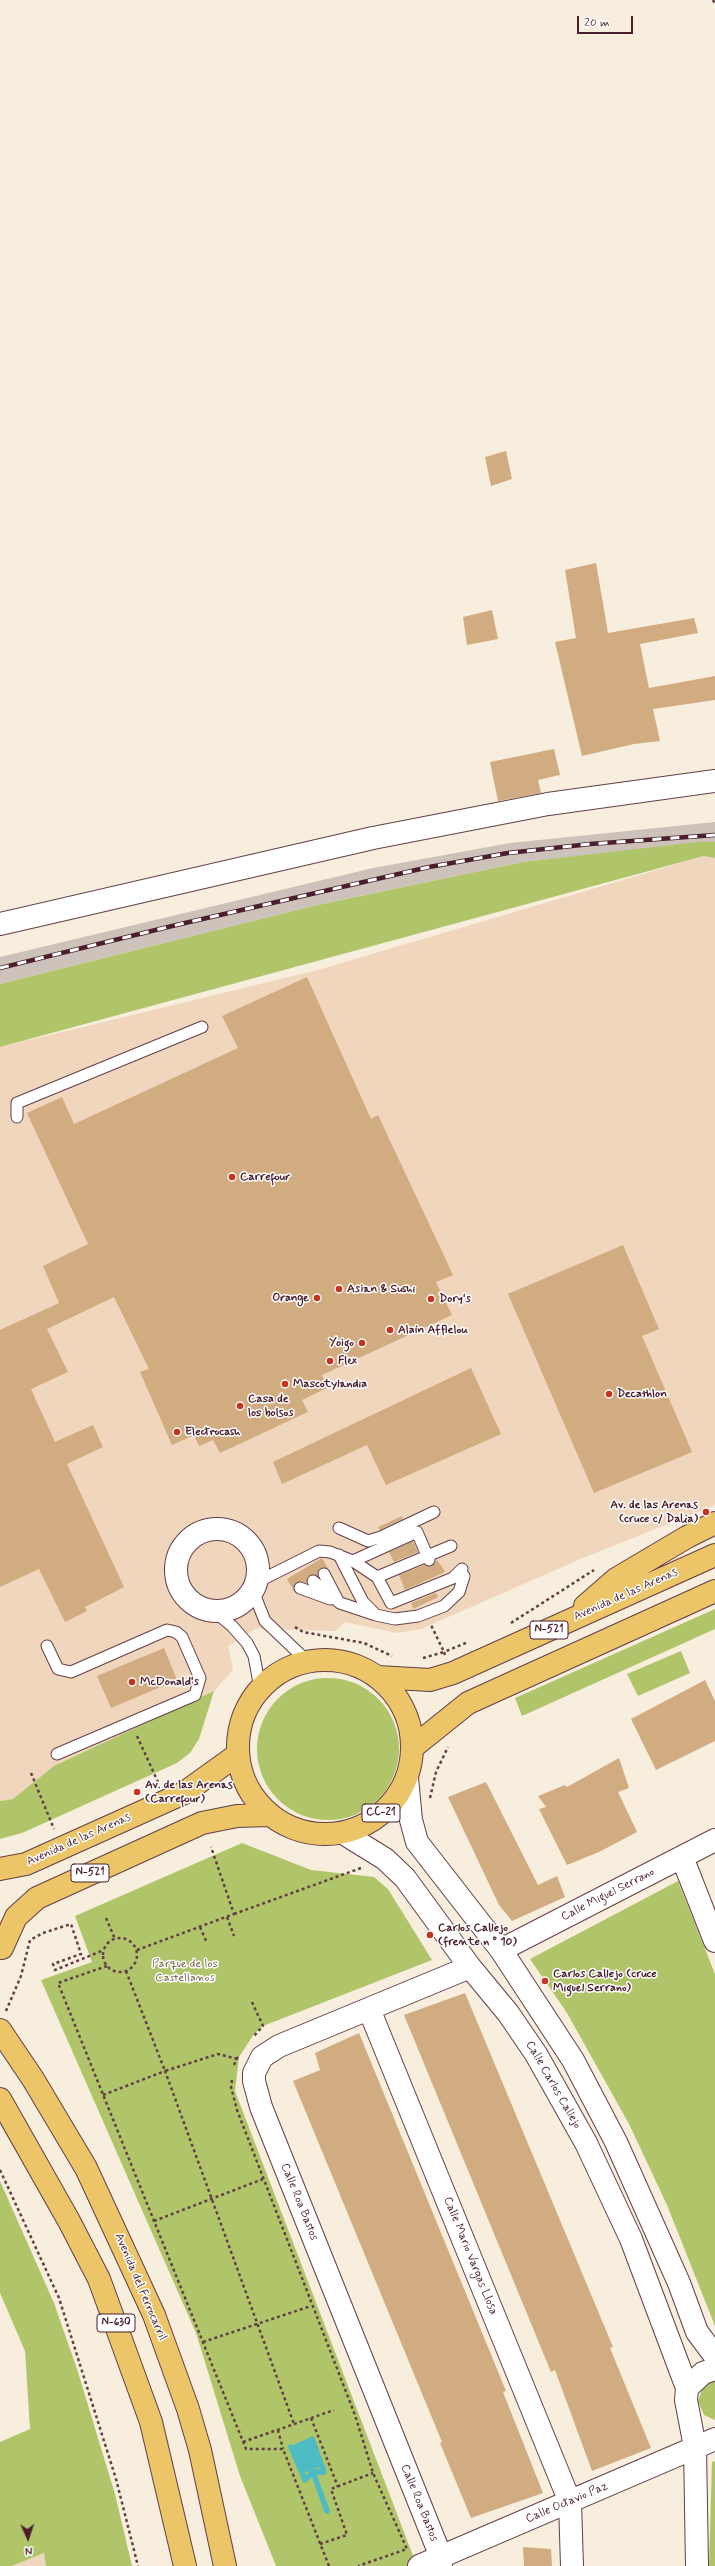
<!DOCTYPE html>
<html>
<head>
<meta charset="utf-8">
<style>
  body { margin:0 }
  #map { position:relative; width:715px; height:2566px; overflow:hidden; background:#f8eede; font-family:Mynerve,sans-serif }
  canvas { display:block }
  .north { position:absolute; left:8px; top:2518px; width:40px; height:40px; -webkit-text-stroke:3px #fff; paint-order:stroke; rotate:177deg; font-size:11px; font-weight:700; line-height:16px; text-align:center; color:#4a1f2b }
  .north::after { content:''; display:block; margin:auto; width:14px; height:18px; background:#4a1f2b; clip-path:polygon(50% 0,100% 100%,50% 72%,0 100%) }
  .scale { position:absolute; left:577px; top:16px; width:56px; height:18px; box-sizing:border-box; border:2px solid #4a1f2b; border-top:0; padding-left:5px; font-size:12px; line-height:14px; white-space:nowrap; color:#4a1f2b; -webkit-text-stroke:3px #fff; paint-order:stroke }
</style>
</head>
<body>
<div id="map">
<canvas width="715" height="2566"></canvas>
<div class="north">N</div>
<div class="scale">20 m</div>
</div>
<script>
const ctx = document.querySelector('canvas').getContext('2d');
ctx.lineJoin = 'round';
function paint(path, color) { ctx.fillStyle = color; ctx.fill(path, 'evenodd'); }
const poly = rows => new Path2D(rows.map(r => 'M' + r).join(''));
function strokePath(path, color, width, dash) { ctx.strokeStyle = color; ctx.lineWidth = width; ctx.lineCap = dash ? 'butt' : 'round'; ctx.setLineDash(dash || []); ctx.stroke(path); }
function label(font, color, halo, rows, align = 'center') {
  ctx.font = font + ' Mynerve,sans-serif'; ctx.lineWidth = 3; ctx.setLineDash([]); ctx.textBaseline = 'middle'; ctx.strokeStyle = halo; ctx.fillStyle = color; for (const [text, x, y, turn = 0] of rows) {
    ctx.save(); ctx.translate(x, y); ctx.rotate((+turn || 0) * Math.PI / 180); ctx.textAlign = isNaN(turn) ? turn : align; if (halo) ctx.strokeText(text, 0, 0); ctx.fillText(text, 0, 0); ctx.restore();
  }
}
paint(poly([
  [704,856,715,858,715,1505,583,1558,421,1629,397,1633,345,1622,335,1631,256,1629,228,1646,233,1670,214,1691,55,1766,13,1799,0,1801,0,1047,318,970],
  [45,2553,46,2566,12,2566]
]), '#efd6bc');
paint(poly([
  [715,822,715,842,523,862,313,906,0,984,0,957,373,868,510,843]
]), '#cdc2b9');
paint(poly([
  [698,842,715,842,715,858,704,856,0,1047,0,984,313,906,523,862],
  [715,1609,715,1629,522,1716,515,1698],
  [681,1651,690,1673,638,1696,627,1674],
  '257 1749a71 71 0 1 1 142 0a71 71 0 1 1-142 0Z',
  [214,1691,199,1739,190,1753,177,1763,22,1833,0,1839,0,1801,13,1799,54,1766],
  [242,1843,311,1870,374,1877,388,1889,432,1960,263,2026,254,2034,239,2057,235,2091,417,2566,276,2566,240,2476,196,2333,41,1980,92,1962,75,1916],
  [678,1881,715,1974,715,2326,667,2205,629,2124,567,2013,530,1959],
  [0,2181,54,2303,77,2369,115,2494,132,2566,46,2566,44,2553,12,2566,0,2566,0,2442,30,2429,25,2351,0,2293],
  [715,2379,715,2420,704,2415,698,2401,704,2384],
  [715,2461,715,2566,709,2566,712,2462]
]), '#b0c56a');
paint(poly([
  [309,2438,320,2467,304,2473,293,2445]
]), '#4dbbc4');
strokePath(poly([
  [312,2439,324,2472,313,2472,327,2511],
  [291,2447,305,2480,313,2472]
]), '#4dbbc4', 5.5);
paint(poly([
  [506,451,512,479,491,486,485,457],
  [596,563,608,633,694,618,698,633,640,644,649,688,715,676,715,700,653,709,660,741,634,744,582,756,555,642,576,638,565,570],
  [492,610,498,639,467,645,463,617],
  [554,749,560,775,538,780,541,793,498,801,490,762],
  [307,977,371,1119,378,1115,453,1275,436,1282,452,1315,322,1375,327,1388,302,1400,308,1412,220,1453,213,1440,199,1446,194,1435,172,1445,140,1372,149,1369,114,1297,47,1329,68,1372,31,1389,55,1442,93,1425,103,1447,67,1464,124,1587,85,1607,87,1611,65,1622,39,1569,0,1587,0,1330,59,1303,43,1266,88,1244,27,1113,62,1097,74,1124,238,1048,222,1016],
  [623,1245,659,1329,642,1336,692,1452,594,1493,508,1294],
  [471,1368,501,1434,386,1485,367,1445,282,1484,273,1462],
  [402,1516,403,1519,380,1530,378,1527],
  [413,1541,418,1552,394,1562,389,1552],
  [322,1558,329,1570,321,1568,317,1576,308,1576,306,1583,296,1582,294,1591,287,1579],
  [437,1560,445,1571,443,1573,405,1590,399,1575,424,1565,431,1567],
  [436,1593,438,1597,413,1609,411,1603],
  [164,1648,177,1680,111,1708,97,1676],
  [705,1680,715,1701,715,1741,656,1770,631,1719],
  [619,1758,629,1788,618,1792,637,1832,599,1852,567,1865,539,1809,546,1807,538,1796,565,1785,567,1787],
  [486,1782,538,1885,557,1876,565,1897,512,1921,499,1905,448,1797],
  [465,1993,613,2347,610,2348,651,2448,592,2471,555,2370,551,2372,404,2015],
  [359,2033,506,2391,503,2392,543,2493,471,2518,440,2443,442,2442,293,2081,320,2070,315,2053],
  [523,2547,551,2549,552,2566,524,2566]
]), '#d1ac80');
const lane = poly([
  [17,1117,17,1103,202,1027],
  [339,1528,368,1541,381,1537,434,1512],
  [339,1555,363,1602,376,1615,395,1619,418,1616,444,1606,459,1592,464,1576],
  [353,1561,417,1532,429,1560],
  [324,1574,337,1599],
  [377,1577,451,1546],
  [313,1581,340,1603,373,1614],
  [257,1582,319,1551,330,1552,353,1561,377,1577,391,1603,453,1578,462,1569],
  [300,1588,330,1599],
  [253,1591,265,1621,307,1661],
  [214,1611,232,1626,247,1643,254,1656,260,1688],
  [47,1646,58,1669,71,1672,167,1630,176,1632,182,1637,200,1678,195,1695,57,1754]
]);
const street = poly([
  [0,924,373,838,548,804,715,781],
  '176 1570a41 41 0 1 1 82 0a41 41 0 1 1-82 0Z',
  [407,1778,411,1820,417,1842,501,1950,573,2060,616,2142,679,2283,697,2332,715,2356],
  [343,1833,385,1859,405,1878,470,1967,508,2013,536,2054,586,2143,631,2239,687,2388,686,2400,695,2447,697,2566],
  [682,1857,715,1941],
  [501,1950,715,1840],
  [369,2009,570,2502,572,2566],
  [687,2388,703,2373,715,2369],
  [419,2566,715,2439],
  [441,2566,441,2557,261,2107,254,2081,254,2073,262,2057,279,2046,470,1967]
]);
const highway = poly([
  [585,1606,616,1579,687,1537,715,1523],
  '238 1747a87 87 0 1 1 174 0a87 87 0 1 1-174 0Z',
  [378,1677,430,1680,453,1673,715,1555],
  [412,1748,468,1703,715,1591],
  [0,1869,26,1864,184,1793,237,1755],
  [2,1948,16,1917,37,1898,202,1823,237,1816,269,1815],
  [0,2030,33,2079,86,2168,154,2315,188,2409,200,2450,225,2566],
  [0,2099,69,2221,99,2279,151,2422,185,2566]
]);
strokePath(lane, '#643e46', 13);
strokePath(street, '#643e46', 24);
strokePath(highway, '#643e46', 24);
strokePath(poly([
  [713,0,715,4],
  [511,1623,594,1570],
  [295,1627,303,1632,364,1643,392,1656],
  [445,1655,444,1652,468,1642],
  [423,1658,444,1652,431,1625],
  [137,1736,158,1782],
  [31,1773,54,1829],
  [430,1798,436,1772,448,1747],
  [234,1914,361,1868],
  [227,1917,234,1936],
  [106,1918,115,1939],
  [200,1927,207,1943],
  '103 1955a17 17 0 1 1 34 0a17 17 0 1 1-34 0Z',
  [137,1950,234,1914,211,1847],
  [107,1966,58,1983,246,2449,283,2449,329,2566],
  [126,1971,165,2071,218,2054,237,2059],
  [252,2002,263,2026,254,2036],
  [6,2011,21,1976,30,1940,43,1933,71,1924,81,1954,53,1964,55,1970,104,1950],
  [234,2065,239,2054],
  [232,2080,231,2087,237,2110,355,2415,373,2473,407,2549,358,2566],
  [103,2095,165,2071,294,2424],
  [0,2170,59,2298,116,2479,138,2566],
  [154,2221,263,2179],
  [203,2342,311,2306],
  [311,2418,338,2487],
  [278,2430,283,2449],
  [243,2442,334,2410],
  [320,2544,347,2535,331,2489,373,2473]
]), '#643e46', 2.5, [3, 3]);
strokePath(lane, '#fff', 11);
strokePath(street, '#fff', 22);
strokePath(highway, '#ecc569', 22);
const rail = poly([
  [0,968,172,926,429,867,508,853,590,844,715,835]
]);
strokePath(rail, '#4a1f2b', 4.5);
strokePath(rail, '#fff', 3, [9]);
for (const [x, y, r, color] of [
  [232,1177,4,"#c8321e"],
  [339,1289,4,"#c8321e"],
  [317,1298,4,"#c8321e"],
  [431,1299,4,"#c8321e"],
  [390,1330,4,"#c8321e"],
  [362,1343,4,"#c8321e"],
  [330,1361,4,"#c8321e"],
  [285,1384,4,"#c8321e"],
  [609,1394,4,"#c8321e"],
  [240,1406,4,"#c8321e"],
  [177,1432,4,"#c8321e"],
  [706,1512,4,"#c8321e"],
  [132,1682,4,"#c8321e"],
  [137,1792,4,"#c8321e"],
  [430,1935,4,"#c8321e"],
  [545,1981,4,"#c8321e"]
]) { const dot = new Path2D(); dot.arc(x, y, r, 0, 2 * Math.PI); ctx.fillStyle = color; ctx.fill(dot); strokePath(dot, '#fff', 1.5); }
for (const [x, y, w] of [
  [549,1630,38],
  [381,1813,38],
  [90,1873,38],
  [116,2323,38]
]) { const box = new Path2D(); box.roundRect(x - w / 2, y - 9, w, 18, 3); ctx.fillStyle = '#fff'; ctx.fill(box); strokePath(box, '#4a1f2b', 1); }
label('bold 11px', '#4a1f2b', null, [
  ["N-521",549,1630],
  ["CC-21",381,1813],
  ["N-521",90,1873],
  ["N-630",116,2323]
]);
label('bold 12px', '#4a1f2b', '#fff', [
  ["Carrefour",240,1177],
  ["Asian & Sushi",347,1289],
  ["Orange",309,1298,"right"],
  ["Dory's",439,1299],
  ["Alain Afflelou",398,1330],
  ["Yoigo",354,1343,"right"],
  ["Flex",338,1361],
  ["Mascotylandia",293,1384],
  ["Decathlon",617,1394],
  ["Casa de",248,1399],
  ["los bolsos",248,1413],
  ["Electrocash",185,1432],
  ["Av. de las Arenas",698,1505,"right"],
  ["(cruce c/ Dalia)",698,1519,"right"],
  ["McDonald's",140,1682],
  ["Av. de las Arenas",145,1785],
  ["(Carrefour)",145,1799],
  ["Carlos Callejo",438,1928],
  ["(frente n º 10)",438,1942],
  ["Carlos Callejo (cruce",553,1974],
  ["Miguel Serrano)",553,1988]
], 'left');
label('12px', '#4a1f2b', '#fff', [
  ["Avenida de las Arenas",626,1595,-24],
  ["Avenida de las Arenas",79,1840,-24],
  ["Calle Miguel Serrano",608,1895,-27],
  ["Calle Carlos Callejo",553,2085,60],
  ["Calle Roa Bastos",299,2202,68],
  ["Calle Mario Vargas Llosa",470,2256,68],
  ["Avenida del Ferrocarril",140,2287,67],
  ["Calle Roa Bastos",419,2503,68],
  ["Calle Octavio Paz",567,2503,-23]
]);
label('12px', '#6e5941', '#fff', [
  ["Parque de los",185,1964],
  ["Castellanos",185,1978]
]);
</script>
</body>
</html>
